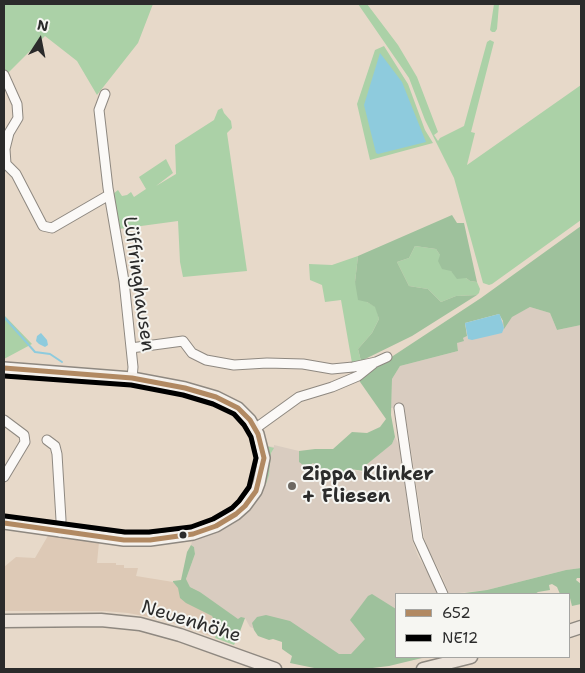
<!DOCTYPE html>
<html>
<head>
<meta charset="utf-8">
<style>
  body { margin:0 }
  #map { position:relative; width:585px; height:673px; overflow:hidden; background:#e7d9c9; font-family:"Shantell Sans",sans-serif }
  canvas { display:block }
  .frame { position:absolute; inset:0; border:5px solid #2b2b2b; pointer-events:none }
  .legend { position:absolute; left:395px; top:593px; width:175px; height:65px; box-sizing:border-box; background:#f6f6f2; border:1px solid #a5a5a2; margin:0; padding:6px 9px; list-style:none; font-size:15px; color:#2b2b2b }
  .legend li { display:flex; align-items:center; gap:10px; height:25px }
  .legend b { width:25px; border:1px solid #a5a5a2 }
  .north { position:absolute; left:15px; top:15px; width:50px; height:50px; -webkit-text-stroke:4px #f6f6f2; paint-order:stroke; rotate:11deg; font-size:14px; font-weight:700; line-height:20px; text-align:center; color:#2b2b2b }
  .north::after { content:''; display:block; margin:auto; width:18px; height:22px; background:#2b2b2b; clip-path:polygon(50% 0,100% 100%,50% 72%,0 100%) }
</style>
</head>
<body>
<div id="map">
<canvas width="585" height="673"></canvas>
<div class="frame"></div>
<ul class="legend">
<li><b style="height:6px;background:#b18962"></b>652</li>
<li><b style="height:6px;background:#000"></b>NE12</li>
</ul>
<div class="north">N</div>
</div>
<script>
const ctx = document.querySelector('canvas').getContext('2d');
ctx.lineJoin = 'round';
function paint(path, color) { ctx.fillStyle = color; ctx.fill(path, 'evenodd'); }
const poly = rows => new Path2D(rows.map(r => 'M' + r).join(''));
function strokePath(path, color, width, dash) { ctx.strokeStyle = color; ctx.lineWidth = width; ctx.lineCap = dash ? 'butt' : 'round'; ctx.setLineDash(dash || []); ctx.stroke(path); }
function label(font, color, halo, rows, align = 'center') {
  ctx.font = font + ' "Shantell Sans",sans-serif'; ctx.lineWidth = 4; ctx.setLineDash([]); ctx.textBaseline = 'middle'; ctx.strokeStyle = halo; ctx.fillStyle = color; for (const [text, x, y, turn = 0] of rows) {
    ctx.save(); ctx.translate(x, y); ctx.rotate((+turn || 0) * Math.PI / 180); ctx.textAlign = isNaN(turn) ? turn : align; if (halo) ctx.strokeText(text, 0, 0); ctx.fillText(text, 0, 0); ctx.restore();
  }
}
paint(poly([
  [49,534,99,542,97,563,116,563,116,565,124,565,124,568,138,568,136,576,173,582,201,610,212,616,216,624,220,625,215,638,165,620,128,613,104,611,4,611,4,567,16,557,35,558]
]), '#ddc9b6');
paint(poly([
  [530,307,550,313,557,330,581,325,581,568,566,570,487,590,449,594,441,574,428,549,424,537,408,430,403,407,391,408,392,379,400,366,458,351,457,343,463,338,467,336,468,339],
  [395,437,400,447,412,540,418,556,430,576,437,594,396,594,396,657,426,657,424,658,364,669,250,627,245,618,238,620,200,592,190,587,186,579,195,554,194,547,191,545,193,538,222,529,238,518,249,507,266,446,274,447,274,445,299,451,299,462,316,472,310,465,313,463,330,475,350,469,362,472,369,462,392,444]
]), '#d9ccc0');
paint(poly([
  [4,4,153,4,138,43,97,95,77,61,45,36,4,77],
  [358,4,367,4,398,45,417,77,438,132,434,135,438,141,440,138,464,126,487,42,490,40,494,42,471,132,475,133,467,165,581,85,581,220,492,284,489,285,483,283,454,178,425,120,409,78],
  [494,4,499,4,497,29,495,32,492,32,490,30],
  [384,46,408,84,425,130,433,143,370,160,357,104,375,50],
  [222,108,224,113,231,121,232,128,227,133,247,271,183,277,180,262,178,221,119,229,113,194,118,190,122,196,127,195,131,192,134,197,146,189,139,177,166,159,173,173,156,186,176,174,175,145,214,120,218,110],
  [415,246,436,249,451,271,466,278,470,281,477,282,480,289,479,293,477,295,456,296,441,302,428,289,409,286,397,262,409,258],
  [358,256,355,282,367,302,376,307,379,319,372,333,358,349,361,361,352,363,341,300,325,302,322,285,310,280,309,264,332,265],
  [4,315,32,344,4,359],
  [266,446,274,448,271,453,269,475,266,484,264,483],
  [220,625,239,634,234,645,215,638]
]), '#abd1a7');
paint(poly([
  [452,215,457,223,464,223,477,282,470,281,466,278,457,279,451,271,442,269,438,261,440,255,436,249,415,246,409,258,397,262,409,286,428,289,441,302,456,296,477,295,412,336,361,361,358,349,372,333,379,319,375,307,367,302,358,300,355,282,358,256],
  [581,226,581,325,557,330,550,313,530,307,512,317,504,329,503,321,499,314,465,323,467,336,463,338,464,341,457,343,458,351,400,366,392,379,391,415,395,437,392,444,366,465,364,471,350,469,349,475,346,477,338,478,330,475,313,463,310,465,317,472,315,474,299,462,299,451,315,449,333,449,352,432,367,433,380,427,386,419,358,379,481,298],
  [191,545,194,547,195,554,186,579,190,587,200,592,238,619,241,617,245,618,239,634,216,624,212,616,186,603,180,598,178,588,173,582,173,581,181,580,187,552],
  [581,568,581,578,577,578,576,580,581,584,581,604,572,606,569,594,560,594,557,587,552,584,549,585,550,590,538,592,535,594,457,594,487,590,566,570],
  [372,594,396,609,396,657,426,657,389,666,364,669,319,669,290,663,292,656,282,649,282,642,273,639,269,640,258,636,254,630,252,623,257,617,266,615,290,621,339,654,351,654,365,639,350,620,368,596]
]), '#9ec19c');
paint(poly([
  [380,53,402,82,426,142,378,154,376,153,364,105],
  [499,314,500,315,504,328,502,333,472,340,468,339,465,323],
  [41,333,47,340,48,345,45,347,39,344,36,341,37,336]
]), '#8ecbdd');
strokePath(poly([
  [4,317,35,352,50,354,62,362]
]), '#8ecbdd', 2);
const minor = poly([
  [4,75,17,104,18,118,9,133,5,149,6,164,16,174,43,226,52,228,109,195],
  [105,94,99,110,108,188,124,281,133,367,132,378],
  [131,348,183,341,192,353,206,360,234,365,267,363,303,364,332,369,353,367,376,362,387,357],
  [399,408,418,539,443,594],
  [4,420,24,435,25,442,4,477],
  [256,428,299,397,332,387,358,376,373,364],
  [47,440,55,446,57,454,61,520,60,532]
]);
const secondary = poly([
  [4,368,132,378,185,388,216,397,238,408,250,420,258,434,264,458,259,483,256,491,245,506,236,514,216,526,193,534,150,540,124,540,4,523]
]);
const primary = poly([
  [4,621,101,620,140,624,180,635,275,669],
  [569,631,581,627],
  [423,669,471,657]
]);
strokePath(minor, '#8e8880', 11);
strokePath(secondary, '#8e8880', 14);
strokePath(primary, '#8e8880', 15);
strokePath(minor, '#fbf9f7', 9);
strokePath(secondary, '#f5f1ec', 11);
strokePath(primary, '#ece3da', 12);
strokePath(poly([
  [4,368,132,378,185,388,216,397,238,408,250,420,258,434,264,458,256,491,245,506,236,514,216,526,193,534,150,540,124,540,4,523]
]), '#b18962', 5);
strokePath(poly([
  [4,376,131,385,183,395,213,404,234,414,244,425,251,437,256,458,249,487,239,501,232,508,213,519,191,527,149,532,125,532,5,516]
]), '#000', 5);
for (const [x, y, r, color] of [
  [292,486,5,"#6d6862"],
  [183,535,4.5,"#2b2b2b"]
]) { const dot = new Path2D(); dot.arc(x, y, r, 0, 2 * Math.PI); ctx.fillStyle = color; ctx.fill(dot); strokePath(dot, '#f6f6f2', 2); }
label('19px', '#2b2b2b', '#f6f6f2', [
  ["Lüffringhausen",138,284,82],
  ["Neuenhöhe",191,622,17]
]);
label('bold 19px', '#2b2b2b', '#f6f6f2', [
  ["Zippa Klinker",302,475],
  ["+ Fliesen",302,497]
], 'left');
</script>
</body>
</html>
